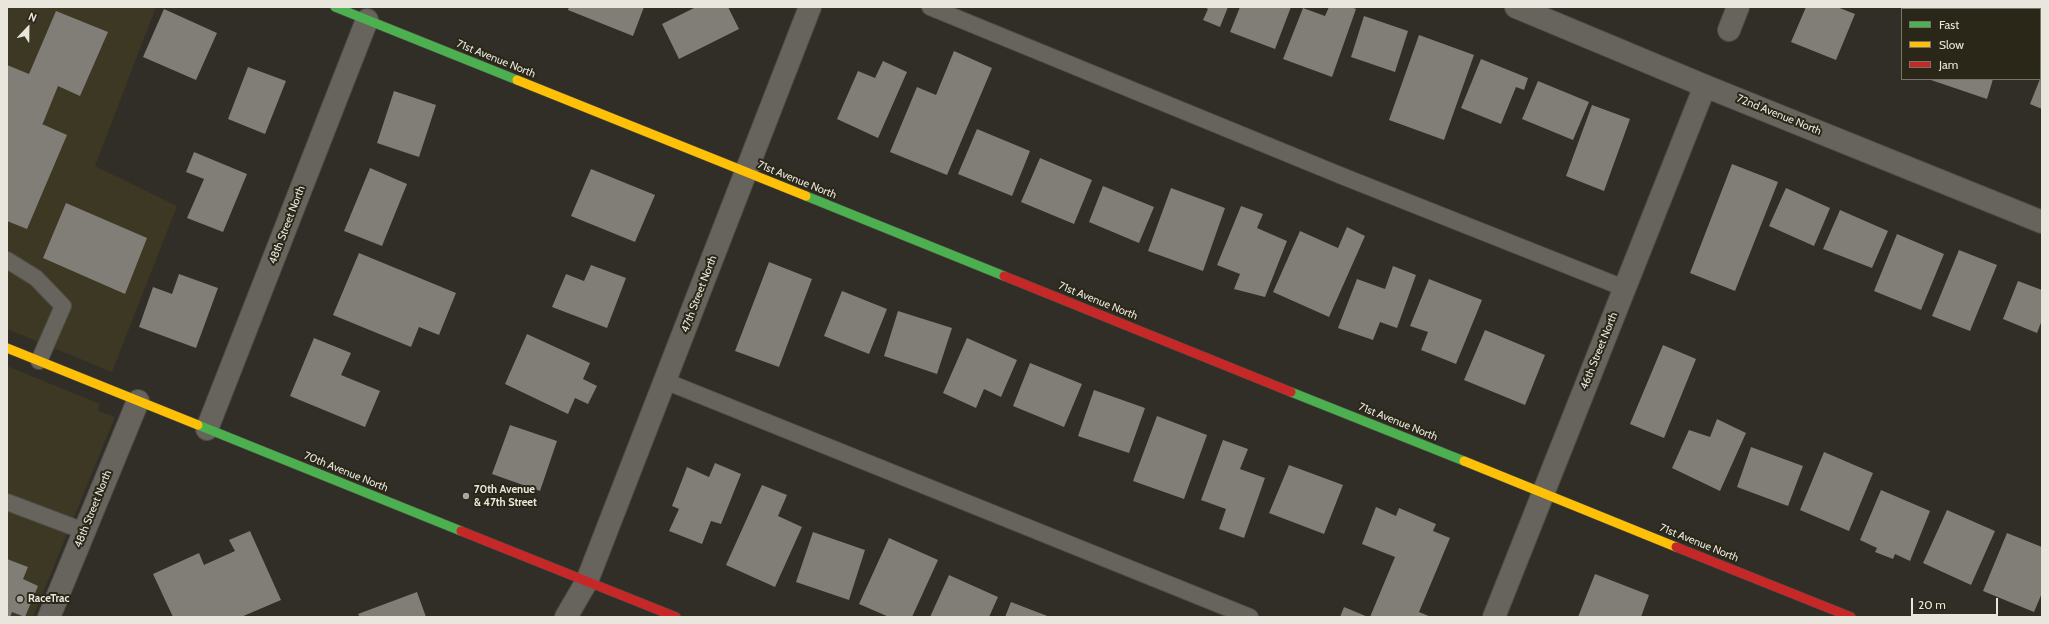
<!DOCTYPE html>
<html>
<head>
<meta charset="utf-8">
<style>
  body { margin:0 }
  #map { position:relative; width:2049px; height:624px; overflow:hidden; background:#302e26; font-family:Cabin,sans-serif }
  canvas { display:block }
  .frame { position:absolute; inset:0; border:8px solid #e8e6dd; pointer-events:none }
  .legend { position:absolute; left:1901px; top:8px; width:140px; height:72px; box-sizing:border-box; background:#2a2618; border:1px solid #767367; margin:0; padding:5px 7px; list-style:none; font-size:12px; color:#e8e6dd }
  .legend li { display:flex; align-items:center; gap:8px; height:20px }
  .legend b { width:20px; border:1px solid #767367 }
  .north { position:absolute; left:8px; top:8px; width:40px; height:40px; -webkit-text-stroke:3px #2a2618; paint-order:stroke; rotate:22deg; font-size:11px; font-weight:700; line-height:16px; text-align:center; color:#e8e6dd }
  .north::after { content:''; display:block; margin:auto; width:14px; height:18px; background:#e8e6dd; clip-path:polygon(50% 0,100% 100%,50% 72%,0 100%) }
  .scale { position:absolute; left:1911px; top:598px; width:87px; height:18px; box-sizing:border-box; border:2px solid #e8e6dd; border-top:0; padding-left:5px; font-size:12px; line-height:14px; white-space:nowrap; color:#e8e6dd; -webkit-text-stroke:3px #2a2618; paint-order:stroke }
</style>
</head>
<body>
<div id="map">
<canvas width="2049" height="624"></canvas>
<div class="frame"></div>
<ul class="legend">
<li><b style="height:5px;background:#4caf50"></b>Fast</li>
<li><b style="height:5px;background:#ffc107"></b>Slow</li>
<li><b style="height:5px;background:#c62828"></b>Jam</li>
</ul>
<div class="north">N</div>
<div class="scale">20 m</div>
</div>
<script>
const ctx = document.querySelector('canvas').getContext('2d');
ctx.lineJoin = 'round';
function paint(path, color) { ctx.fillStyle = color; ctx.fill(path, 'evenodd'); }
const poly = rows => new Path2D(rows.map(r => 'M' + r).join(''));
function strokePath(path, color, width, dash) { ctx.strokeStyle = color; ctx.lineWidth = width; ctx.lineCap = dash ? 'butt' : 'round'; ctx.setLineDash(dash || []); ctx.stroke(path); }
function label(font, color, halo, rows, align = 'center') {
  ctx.font = font + ' Cabin,sans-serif'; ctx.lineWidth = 4; ctx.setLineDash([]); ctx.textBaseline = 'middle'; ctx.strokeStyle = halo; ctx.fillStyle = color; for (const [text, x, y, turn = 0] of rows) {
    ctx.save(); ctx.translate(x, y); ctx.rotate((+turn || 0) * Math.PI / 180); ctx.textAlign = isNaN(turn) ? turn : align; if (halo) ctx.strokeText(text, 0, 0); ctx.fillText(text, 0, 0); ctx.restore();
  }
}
paint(poly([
  [7,7,156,7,95,166,177,206,112,372,7,329],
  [7,366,100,404,98,411,115,417,33,617,7,617]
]), '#3d3824');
paint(poly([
  [569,7,644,7,633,36,568,10],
  [696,7,728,7,739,29,679,59,662,24],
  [1204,7,1228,7,1220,27,1203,20,1208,9],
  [1240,7,1291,7,1275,49,1230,32],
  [1329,7,1351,7,1356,9,1332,77,1283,59,1303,8,1325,16],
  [1806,7,1837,7,1855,14,1836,60,1791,42],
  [164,9,217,33,196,80,143,57],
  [56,11,108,32,80,96,58,86,43,123,42,124,67,135,27,229,7,221,7,65,29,74],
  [1364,16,1408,31,1395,72,1351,57],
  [1419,35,1474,55,1444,140,1389,120],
  [954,51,992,68,947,175,890,152,917,87,936,95],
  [1481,59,1528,78,1524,90,1516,87,1501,124,1461,108],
  [883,61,907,72,878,138,837,119,858,71,875,78],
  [248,67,286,81,265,134,228,119],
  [2042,74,2042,109,2030,104],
  [1928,79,1993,79,1987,99],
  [1538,81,1589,102,1573,140,1522,119],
  [394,91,436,105,419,157,377,143],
  [1592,105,1630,119,1604,191,1566,176],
  [977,129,1030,151,1012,196,958,174],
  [194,152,247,174,223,232,187,218,204,179,186,172],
  [1040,158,1092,180,1074,224,1021,202],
  [1732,164,1778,182,1735,291,1690,273],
  [370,168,407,184,382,246,344,231],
  [591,169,655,195,635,242,571,216],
  [1103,186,1154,207,1139,243,1089,222],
  [1171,188,1225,208,1203,271,1148,251],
  [1786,188,1830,208,1814,246,1769,226],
  [66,203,147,238,125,294,43,258],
  [1241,206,1263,214,1257,228,1287,241,1265,297,1234,289,1240,274,1217,265],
  [1840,210,1888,231,1872,268,1823,249],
  [1347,227,1365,236,1329,317,1273,292,1300,231,1338,248],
  [1897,234,1944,254,1921,310,1874,291],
  [1959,250,1997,265,1970,331,1932,316],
  [359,253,456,293,439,335,419,327,411,347,333,315],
  [769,262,812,279,779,367,735,351],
  [591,265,626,278,607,328,552,307,566,274,584,281],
  [1393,266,1416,275,1397,328,1380,322,1373,340,1338,328,1357,279,1385,289],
  [179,274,218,288,196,348,139,327,153,287,172,294],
  [1429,279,1482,300,1456,364,1421,350,1428,332,1410,326],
  [2018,281,2042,290,2042,320,2037,333,2003,319],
  [842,291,887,309,869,354,824,336],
  [898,311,952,328,937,374,884,356],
  [1485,330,1545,355,1525,405,1464,380],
  [527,334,590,363,583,379,597,386,588,404,575,398,568,414,505,384],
  [314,338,351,353,341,375,380,391,365,427,290,396],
  [967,338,1017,360,1001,397,984,389,976,408,943,393],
  [1663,345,1696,359,1664,438,1630,424],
  [1030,363,1082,384,1064,427,1013,406],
  [1094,390,1145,408,1129,453,1078,436],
  [1157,416,1207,435,1184,499,1133,481],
  [1717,419,1746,433,1720,491,1672,468,1689,430,1710,437],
  [510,425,557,441,540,491,492,474],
  [1223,440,1248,449,1240,469,1265,478,1244,538,1219,529,1226,509,1201,500],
  [1751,447,1803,466,1788,506,1737,487],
  [1824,452,1873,473,1849,531,1800,510],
  [715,463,741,474,721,524,711,521,702,544,669,531,679,509,672,506,687,467,709,477],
  [1289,465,1343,485,1324,534,1269,513],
  [762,485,787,495,778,516,802,527,775,587,726,565],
  [1881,490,1930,511,1910,561,1895,554,1893,559,1875,552,1877,548,1860,540],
  [1376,507,1396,516,1399,508,1436,524,1433,531,1450,538,1419,612,1431,617,1370,617,1395,557,1362,544],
  [1947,510,1995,531,1971,585,1923,563],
  [250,531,281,600,241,617,173,617,153,574,199,553,204,565,206,564,235,551,229,540],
  [813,532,865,550,849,600,796,582],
  [2007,533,2042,547,2042,593,2034,612,1983,591],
  [889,538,938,560,912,617,889,617,859,604],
  [7,559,28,567,23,579,38,586,25,617,12,612,10,617,7,617],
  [1595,574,1649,595,1641,617,1578,617],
  [949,575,998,597,989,617,930,617],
  [417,592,426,617,360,617,358,614],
  [1011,602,1050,617,1005,617],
  [1344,607,1368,617,1340,617]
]), '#807e77');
const lane = poly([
  [930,7,1342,176,1624,288],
  [7,260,36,278,63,306,39,361],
  [665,381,1250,617],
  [7,502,84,531]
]);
const street = poly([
  [1516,7,1705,86,2042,222],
  [1729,30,1738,7],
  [207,429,367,20],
  [49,617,138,401],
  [566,617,587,581,810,7],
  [1494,617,1705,86]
]);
const fast = poly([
  [335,7,517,80],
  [806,196,1004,276],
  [1291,392,1464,461],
  [198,425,461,531]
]);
const slow = poly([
  [517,80,806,196],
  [7,348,198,425],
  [1464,461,1676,547]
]);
const jam = poly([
  [1004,276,1291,392],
  [461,531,676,617],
  [1676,547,1851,617]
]);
strokePath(lane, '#4d4c45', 18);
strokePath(street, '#4d4c45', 24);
strokePath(fast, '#4d4c45', 10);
strokePath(slow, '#4d4c45', 10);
strokePath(jam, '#4d4c45', 10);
strokePath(lane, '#66645d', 16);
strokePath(street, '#66645d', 22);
strokePath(fast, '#4caf50', 9);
strokePath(slow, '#ffc107', 9);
strokePath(jam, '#c62828', 9);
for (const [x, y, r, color] of [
  [466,496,4,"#a8a69d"],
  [20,599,4,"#a8a69d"]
]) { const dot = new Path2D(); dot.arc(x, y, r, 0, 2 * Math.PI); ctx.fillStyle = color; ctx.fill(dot); strokePath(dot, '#2a2618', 1.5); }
label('11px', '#e8e6dd', '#2a2618', [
  ["71st Avenue North",496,59,22],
  ["72nd Avenue North",1779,115,22],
  ["71st Avenue North",797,180,22],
  ["48th Street North",287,225,-69],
  ["47th Street North",699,294,-69],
  ["71st Avenue North",1098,301,22],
  ["46th Street North",1599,351,-68],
  ["71st Avenue North",1398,422,22],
  ["70th Avenue North",346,472,22],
  ["48th Street North",93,509,-68],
  ["71st Avenue North",1699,543,22]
]);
label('bold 11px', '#e8e6dd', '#2a2618', [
  ["70th Avenue",474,490],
  ["& 47th Street",474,503],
  ["RaceTrac",28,599]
], 'left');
</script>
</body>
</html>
